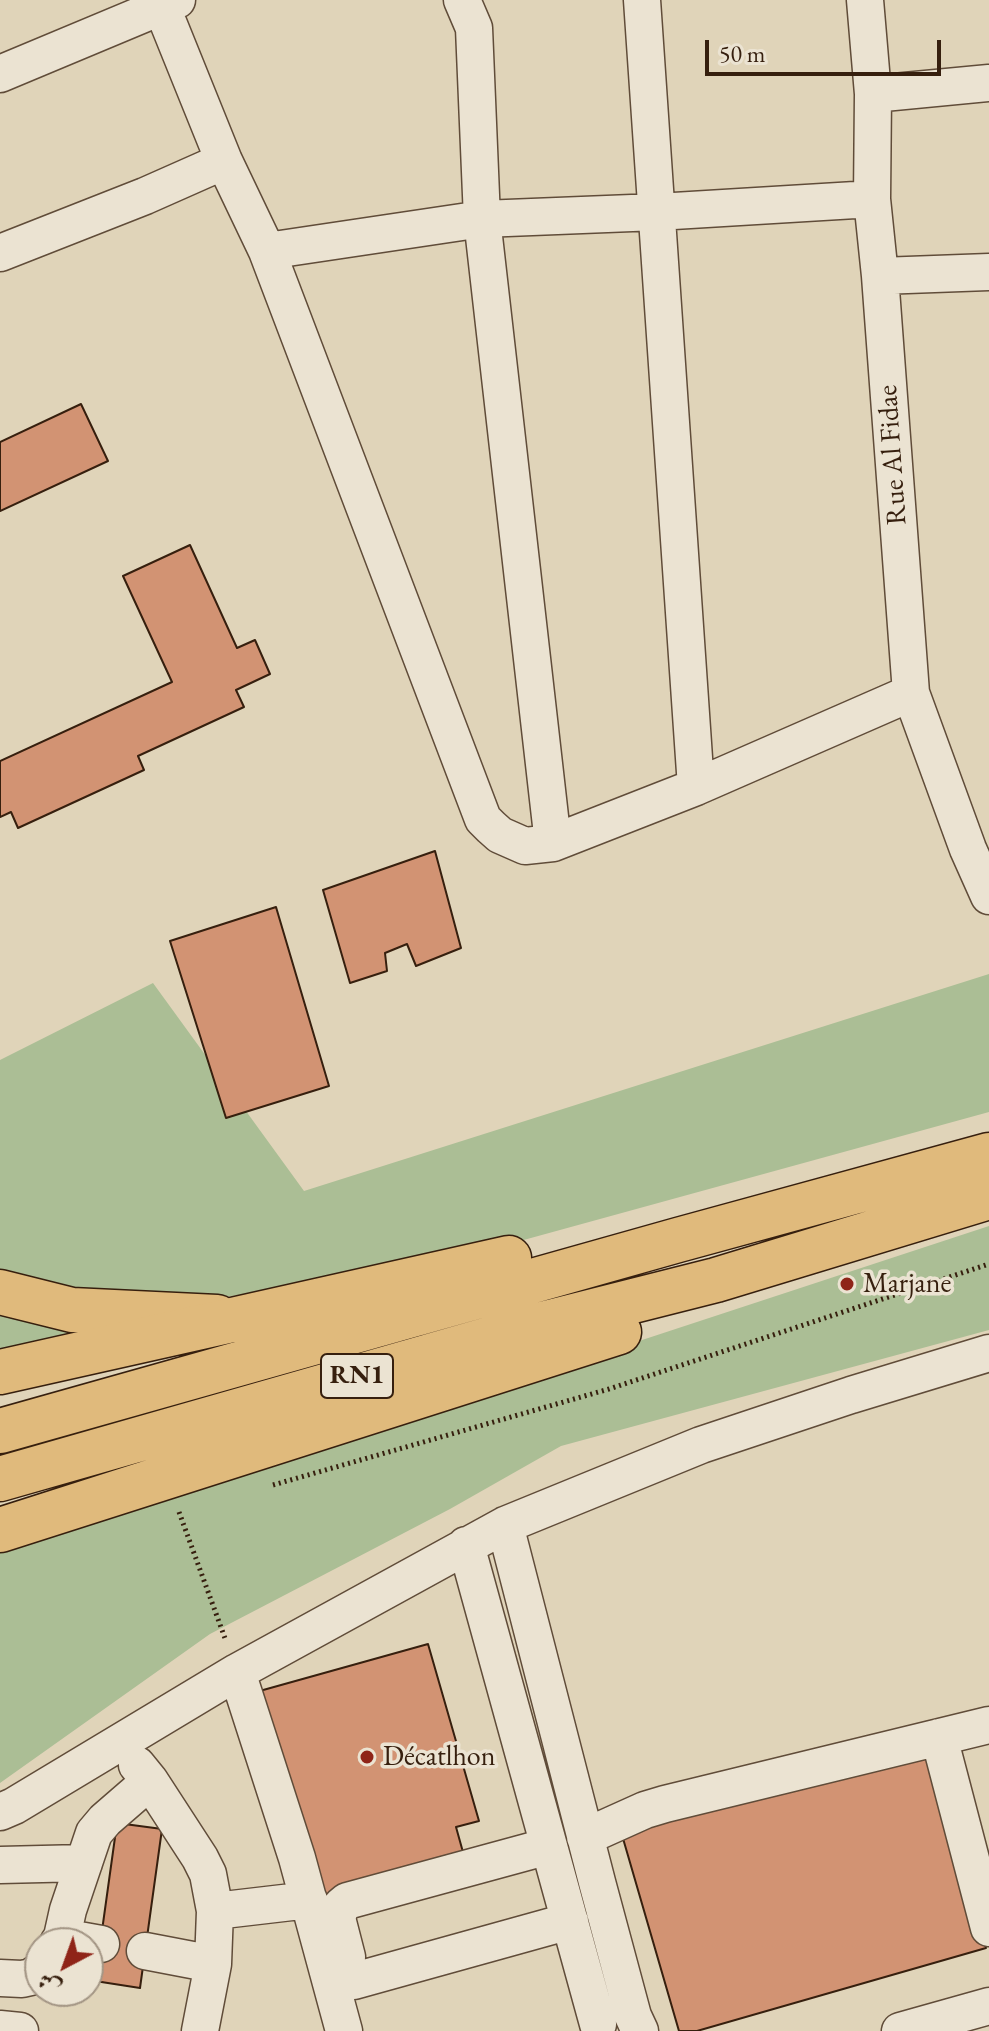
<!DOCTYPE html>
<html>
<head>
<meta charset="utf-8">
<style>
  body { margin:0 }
  #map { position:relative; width:989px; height:2031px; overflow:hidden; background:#e0d4b9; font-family:"EB Garamond",Amiri,serif }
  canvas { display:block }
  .north { position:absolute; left:24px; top:1927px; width:80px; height:80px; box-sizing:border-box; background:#ebe3d2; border:2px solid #a39584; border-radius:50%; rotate:221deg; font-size:22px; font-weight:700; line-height:32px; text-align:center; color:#361f0e }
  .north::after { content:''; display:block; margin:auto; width:28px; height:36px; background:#8f2418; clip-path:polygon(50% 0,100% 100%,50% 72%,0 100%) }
  .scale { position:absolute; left:705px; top:40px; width:236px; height:36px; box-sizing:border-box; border:4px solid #361f0e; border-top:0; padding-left:10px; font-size:24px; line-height:28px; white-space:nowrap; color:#361f0e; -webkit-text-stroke:6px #ebe3d2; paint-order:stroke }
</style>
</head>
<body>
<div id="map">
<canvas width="989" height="2031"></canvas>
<div class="north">ش</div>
<div class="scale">50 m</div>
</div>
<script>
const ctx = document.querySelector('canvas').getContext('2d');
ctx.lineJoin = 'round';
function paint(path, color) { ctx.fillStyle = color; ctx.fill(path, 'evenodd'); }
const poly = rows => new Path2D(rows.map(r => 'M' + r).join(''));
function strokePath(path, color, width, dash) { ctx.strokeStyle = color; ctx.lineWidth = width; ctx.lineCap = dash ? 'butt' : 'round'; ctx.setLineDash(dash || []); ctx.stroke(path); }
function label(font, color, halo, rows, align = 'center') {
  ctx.font = font + ' "EB Garamond",serif'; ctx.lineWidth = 7; ctx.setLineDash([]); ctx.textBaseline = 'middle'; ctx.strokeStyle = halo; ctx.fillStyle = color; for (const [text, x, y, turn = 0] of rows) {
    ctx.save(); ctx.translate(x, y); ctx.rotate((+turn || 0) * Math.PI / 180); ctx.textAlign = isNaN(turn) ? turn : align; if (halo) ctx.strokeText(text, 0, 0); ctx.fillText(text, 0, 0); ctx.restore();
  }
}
paint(poly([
  [989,974,989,1112,400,1274,216,1298,0,1357,0,1060,153,983,304,1191],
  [989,1226,989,1330,561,1446,450,1509,210,1634,0,1783,0,1551]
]), '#abbe95');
const building = poly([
  [81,404,108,461,0,511,0,442,81,404],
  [190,545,237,648,255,640,270,674,236,690,244,707,138,756,144,770,18,828,11,812,0,817,0,761,172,682,123,576,190,545],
  [435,851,461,948,416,966,407,944,385,953,387,971,350,983,323,890,435,851],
  [276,907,329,1086,226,1118,170,941,276,907],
  [428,1644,479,1821,456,1827,466,1863,317,1905,256,1692,428,1644],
  [927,1747,986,1948,697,2031,679,2031,622,1835,927,1747],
  [117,1823,162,1829,140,1988,95,1981,117,1823]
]);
paint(building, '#d29373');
strokePath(building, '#361f0e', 2);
const minor = poly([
  [159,0,224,161,267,251,483,819,491,827,500,835,525,846,553,843,696,787,911,693],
  [462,0,474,28,482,219,553,843],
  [642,0,696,787],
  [865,0,873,94,872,199,880,276,911,693,968,849,989,896],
  [0,74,177,0],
  [873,94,989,83],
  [267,251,482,219,657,212,872,199],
  [0,253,145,196,224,161],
  [880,276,989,272],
  [505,1525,597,1882,633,2016,640,2031],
  [466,1545,598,2024],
  [237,1672,297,1858,344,2031],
  [939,1737,989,1928],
  [150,1781,200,1858,208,1874,215,1911,213,1964,200,2031],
  [0,1812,14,1806,237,1672,505,1525,701,1445,851,1395,989,1353],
  [585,1837,645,1810,665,1804,989,1725],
  [0,1865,84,1863],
  [215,1911,309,1900],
  [62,1937,101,1944],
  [58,1943,62,1937,68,1910,94,1833,105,1820,150,1781,137,1765],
  [145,1951,213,1964],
  [347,1957,337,1918,341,1906,347,1901,549,1846],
  [0,1978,22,1979,31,1977,40,1971],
  [354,1981,570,1921],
  [0,2029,20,2031],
  [900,2031,989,2006]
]);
const major = poly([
  [0,1292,72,1310,217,1317]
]);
const highway = poly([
  [0,1372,509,1258],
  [0,1431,678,1240,989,1155],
  [0,1479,542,1324,716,1280,989,1197],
  [0,1530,619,1332]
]);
strokePath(minor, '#604c39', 39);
strokePath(major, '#361f0e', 47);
strokePath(highway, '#361f0e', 47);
strokePath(poly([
  [273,1485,609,1389,989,1264],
  [179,1512,226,1641]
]), '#361f0e', 5, [2, 4]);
strokePath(minor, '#ebe3d2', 36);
strokePath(major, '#e0ba7c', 44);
strokePath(highway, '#e0ba7c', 44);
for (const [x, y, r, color] of [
  [847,1284,8,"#8f2418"],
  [367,1757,8,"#8f2418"]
]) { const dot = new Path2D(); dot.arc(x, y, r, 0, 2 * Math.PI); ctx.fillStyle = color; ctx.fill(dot); strokePath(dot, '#ebe3d2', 3); }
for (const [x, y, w] of [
  [357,1376,72]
]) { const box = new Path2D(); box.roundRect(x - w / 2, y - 22, w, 44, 6); ctx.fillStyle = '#ebe3d2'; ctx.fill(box); strokePath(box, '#361f0e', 2); }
label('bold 26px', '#361f0e', null, [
  ["RN1",357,1376]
]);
label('28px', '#361f0e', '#ebe3d2', [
  ["Rue Al Fidae",893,455,-94]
]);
label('28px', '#361f0e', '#ebe3d2', [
  ["Marjane",863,1284],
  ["Décatlhon",383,1757]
], 'left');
</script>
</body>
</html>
